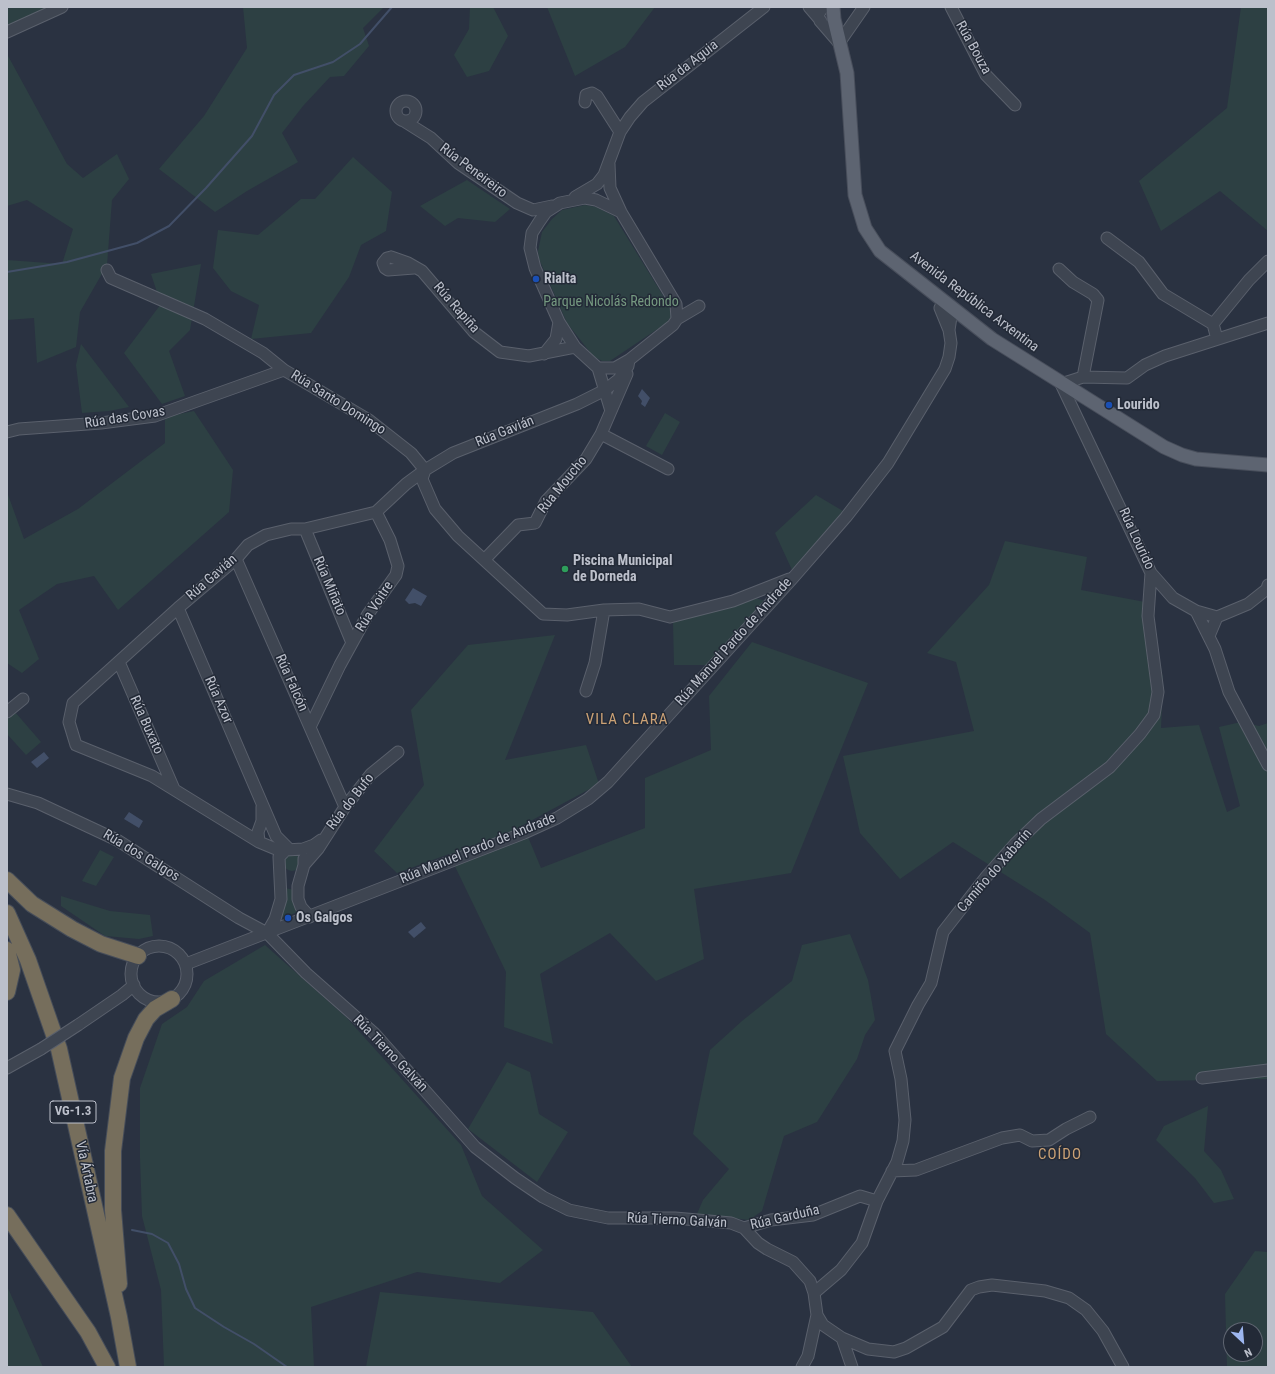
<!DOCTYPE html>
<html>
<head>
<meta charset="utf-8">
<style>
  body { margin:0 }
  #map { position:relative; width:1275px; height:1374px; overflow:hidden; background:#2a3241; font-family:"Roboto Condensed",sans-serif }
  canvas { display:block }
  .frame { position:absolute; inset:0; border:8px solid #bcc0cb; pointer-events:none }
  .north { position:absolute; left:1223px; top:1322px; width:40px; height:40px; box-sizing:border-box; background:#232a37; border:1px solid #606672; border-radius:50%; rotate:154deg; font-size:11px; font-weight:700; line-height:16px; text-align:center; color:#bcc0cb }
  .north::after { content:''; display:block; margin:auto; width:14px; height:18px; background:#9db6ef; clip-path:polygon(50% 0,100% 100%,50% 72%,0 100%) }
</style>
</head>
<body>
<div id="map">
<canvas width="1275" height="1374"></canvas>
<div class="frame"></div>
<div class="north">N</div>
</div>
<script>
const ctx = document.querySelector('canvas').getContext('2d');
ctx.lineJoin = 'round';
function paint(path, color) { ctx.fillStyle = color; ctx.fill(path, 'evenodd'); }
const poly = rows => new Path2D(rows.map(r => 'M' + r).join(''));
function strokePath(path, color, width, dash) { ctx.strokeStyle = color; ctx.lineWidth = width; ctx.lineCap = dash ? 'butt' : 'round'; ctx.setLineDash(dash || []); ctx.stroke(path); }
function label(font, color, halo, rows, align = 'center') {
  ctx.font = font + ' "Roboto Condensed",sans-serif'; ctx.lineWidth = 3; ctx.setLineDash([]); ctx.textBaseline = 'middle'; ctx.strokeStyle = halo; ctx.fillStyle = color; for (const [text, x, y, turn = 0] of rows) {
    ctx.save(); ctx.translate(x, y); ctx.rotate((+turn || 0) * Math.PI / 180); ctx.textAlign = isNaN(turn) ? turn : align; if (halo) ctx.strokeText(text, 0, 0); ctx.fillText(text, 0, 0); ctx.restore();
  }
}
paint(poly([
  [7,7,48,7,7,26],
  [243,7,384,7,363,28,369,46,344,76,330,77,303,106,282,133,298,162,247,191,215,212,159,169,204,116,247,48],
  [470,7,493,7,508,36,489,71,467,77,454,55,469,29],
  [547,7,655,7,625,47,575,76],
  [1241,7,1268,7,1268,231,1220,191,1161,231,1139,181,1227,108],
  [7,54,67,164,83,178,117,154,129,179,112,200,107,265,80,312,76,347,37,363,34,318,7,320,7,260,62,264,73,229,27,200,7,206],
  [353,157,392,192,386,231,361,245,349,277,311,333,251,339,259,305,231,291,213,268,218,230,258,235,301,199,315,199],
  [467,180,510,209,495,222,458,218,445,226,420,206],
  [585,205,596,207,614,216,670,307,671,317,665,324,610,361,602,361,593,356,567,323,539,259,538,251,542,232,552,219,562,210],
  [201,264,190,330,169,351,185,396,162,404,124,353,161,304,151,274],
  [81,344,129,407,109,411,82,413,76,365],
  [194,411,233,470,229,512,118,610,94,576,57,584,19,610,39,659,22,673,7,663,7,492,24,539,78,509,165,443,165,417],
  [665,413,680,422,662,455,646,446],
  [816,495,843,511,792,570,775,533],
  [1005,541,1087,557,1081,590,1145,602,1155,634,1163,678,1161,728,1199,725,1227,812,1240,806,1219,727,1241,722,1259,726,1268,723,1268,1079,1157,1081,1106,1034,1090,933,1045,900,953,842,900,879,860,833,843,756,974,731,956,662,927,653,989,585],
  [755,598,766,601,708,665,674,665,673,622],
  [555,635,505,760,586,745,599,784,523,825,541,868,645,828,645,778,711,750,709,696,752,642,868,683,791,873,694,889,704,959,656,981,610,933,540,974,553,1044,504,1027,506,972,449,854,397,873,374,851,424,785,411,710,468,645],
  [15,712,41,742,26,755,7,734,7,718],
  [100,850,114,857,96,886,82,881],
  '283 862a9 9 0 1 1 18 0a9 9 0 1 1-18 0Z',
  [285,888,294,890,298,912,279,919],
  [61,896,110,911,150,915,153,936,139,939,105,936,61,906],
  [850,934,868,980,875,1020,865,1035,857,1059,817,1122,784,1136,762,1211,749,1220,697,1214,703,1200,729,1169,693,1134,710,1050,742,1021,792,981,802,945],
  [265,945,347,1018,461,1145,482,1196,543,1250,500,1283,417,1272,311,1307,314,1367,164,1367,161,1290,142,1216,140,1158,140,1088,162,1024,187,1007,204,981],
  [507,1062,530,1072,539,1114,568,1132,537,1182,468,1129],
  [1208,1106,1204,1151,1221,1170,1234,1199,1214,1203,1195,1178,1156,1140,1164,1126],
  [1255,1251,1268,1252,1268,1367,1227,1367,1225,1294],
  [1231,1330,1255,1330,1255,1354,1231,1354],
  [7,1286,43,1367,7,1367],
  [380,1292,593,1312,632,1367,366,1367]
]), '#2d4043');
paint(poly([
  [642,389,650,398,645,407,641,404,642,401,638,396],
  [413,588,427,596,421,606,415,603,409,604,405,600],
  [44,752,49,758,37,768,31,762],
  [129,812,143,821,139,828,124,819],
  [421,922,426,928,414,938,408,932]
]), '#424f68');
strokePath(poly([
  [7,272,67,262,115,249,137,243,169,226,206,188,252,136,274,95,294,75,333,62,360,44,392,7],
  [132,1230,152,1234,168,1243,179,1264,186,1289,195,1308,224,1327,254,1344,287,1367]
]), '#424f68', 2);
const minor = poly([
  [809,7,821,21],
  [823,7,818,15,820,21,839,43,864,7],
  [951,7,986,75,1015,105],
  [7,32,62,7],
  '396 111a10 10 0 1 1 20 0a10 10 0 1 1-20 0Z',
  [585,102,586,95,592,93,597,96,620,132],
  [404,121,431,138,458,163,517,203,533,210,552,206],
  [609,164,610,188,621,212,676,304,677,319,673,325,629,360,615,368,598,368,575,347,559,322,535,268,530,248,532,233,539,222,546,212,560,203,585,198,596,200,621,212],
  [575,197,597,184,604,175,620,132,630,117,643,102,764,7],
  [1107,238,1139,262,1163,294,1213,324,1217,339],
  [391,257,408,263,422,271,474,332,500,352,529,356,575,347],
  [391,257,387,258,383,263,385,268,388,270,414,268],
  [1059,269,1073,282,1093,294,1098,300,1083,377],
  [107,270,111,278,205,319,263,353,284,370,369,420,411,453,425,470,422,479,435,509,458,536,543,614,567,615,604,610,639,609,670,617,733,601,789,579],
  [944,301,940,308,949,330],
  [677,319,699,306],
  [1268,323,1165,356,1145,365,1127,378,1083,377,1061,384,1151,573,1173,598,1196,611,1215,649,1229,692,1268,765],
  [1213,324,1249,280,1268,261],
  [544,354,556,339,559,322],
  [598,368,611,411],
  [7,432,19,429,101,423,155,416,284,370],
  [601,434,668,469],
  [305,529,352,643],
  [236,559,345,807],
  [485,559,518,525,535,523,546,501,586,459,601,434,627,374],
  [178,608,276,836,289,849],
  [1196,611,1217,617,1209,636],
  [1217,617,1248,604,1267,589,1268,585],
  [119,662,174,789],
  [586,691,595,663,604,610],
  [7,712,23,699],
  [310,727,340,665,368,614,396,575,398,566,390,540,376,512],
  [7,794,38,803,117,840,239,918,267,933,306,973,374,1033,475,1147,515,1178,543,1197,569,1210,608,1218,675,1218,731,1223,744,1228,758,1243,767,1249,793,1262,810,1281,814,1293,817,1315,823,1325,842,1338,868,1349,894,1352,906,1348,943,1327,971,1290,979,1287,992,1285,1045,1291,1069,1298,1086,1310,1103,1331,1123,1367],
  [259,842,258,832,262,821,262,807],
  [283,852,259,842,152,776,76,745,69,722,73,703,178,608,236,559,248,545,266,535,291,529,305,529,376,512,406,484,425,470,453,453,577,404,605,390,619,379,628,366,629,360],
  [304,859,304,865,298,886,298,899,301,907,310,917],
  [304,865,318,849,345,807,371,774,398,752],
  [267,933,275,919,281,899,279,857,286,850,303,849,314,845,321,840],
  '131 974a28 28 0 1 1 56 0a28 28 0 1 1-56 0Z',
  [186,964,524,833,557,818,588,799,608,782,792,579,846,517,888,463,945,369,949,357,951,343,949,330,951,317],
  [78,1025,122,995,134,985],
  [7,1068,41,1049],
  [1202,1078,1268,1070],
  [892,1171,916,1170,1002,1138,1020,1135,1032,1141,1049,1140,1066,1129,1090,1117],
  [877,1201,897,1162,903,1141,905,1120,901,1079,895,1051,918,1005,931,983,943,932,986,877,1015,844,1041,819,1110,767,1140,734,1154,715,1158,692,1148,616,1151,573],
  [744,1228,771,1220,813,1215,860,1196,877,1201,862,1243,841,1270,814,1293],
  [842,1338,852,1367],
  [802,1367,808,1356,817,1315]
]);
const major = poly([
  [833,7,834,19,847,73,855,195,865,228,880,251,992,339,1164,447,1182,455,1196,459,1268,465]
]);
const highway = poly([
  [7,880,32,904,72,929,101,944,138,956],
  [7,913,28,960,59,1049,119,1317,128,1367],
  [7,950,12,970,7,992],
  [7,1215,88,1332,107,1367],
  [119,1284,113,1210,113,1151,122,1078,136,1038,146,1019,155,1009,172,999]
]);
strokePath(minor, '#5a606c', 13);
strokePath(major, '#484e5b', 15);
strokePath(highway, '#464d59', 18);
strokePath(minor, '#3e4551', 11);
strokePath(major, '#5d6471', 13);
strokePath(highway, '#766e5c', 16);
const minorBridge = poly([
  [41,1049,78,1025]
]);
strokePath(minorBridge, '#5a606c', 13, []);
strokePath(minorBridge, '#3e4551', 11);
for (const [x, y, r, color] of [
  [536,279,4,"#1a4fb4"],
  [1109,405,4,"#1a4fb4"],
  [565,569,4,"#2e9e5b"],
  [288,918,4,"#1a4fb4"]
]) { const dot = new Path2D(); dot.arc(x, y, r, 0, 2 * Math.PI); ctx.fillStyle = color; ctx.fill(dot); strokePath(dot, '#232a37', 1.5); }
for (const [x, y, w] of [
  [73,1112,46]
]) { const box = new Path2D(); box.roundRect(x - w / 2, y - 11, w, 22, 3); ctx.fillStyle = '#232a37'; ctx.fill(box); strokePath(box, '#bcc0cb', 1); }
label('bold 13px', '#bcc0cb', null, [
  ["VG-1.3",73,1112]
]);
label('14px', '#bcc0cb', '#232a37', [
  ["Rúa Bouza",973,48,61],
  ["Rúa da Aguia",688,66,-38],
  ["Rúa Peneireiro",473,171,37],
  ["Avenida República Arxentina",974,302,37],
  ["Rúa Rapiña",456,308,49],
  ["Rúa Santo Domingo",338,403,32],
  ["Rúa das Covas",125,418,-9],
  ["Rúa Gavián",505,432,-22],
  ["Rúa Moucho",563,485,-51],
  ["Rúa Lourido",1136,539,65],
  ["Rúa Gavián",212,578,-41],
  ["Rúa Miñato",329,586,67],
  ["Rúa Voitre",375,607,-57],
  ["Rúa Manuel Pardo de Andrade",734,642,-48],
  ["Rúa Falcón",291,683,66],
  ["Rúa Azor",218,700,66],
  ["Rúa Buxato",146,725,66],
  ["Rúa do Bufo",351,802,-52],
  ["Rúa Manuel Pardo de Andrade",478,849,-22],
  ["Rúa dos Galgos",141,856,31],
  ["Camiño do Xabarín",995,871,-49],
  ["Rúa Tierno Galván",390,1054,46],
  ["Vía Ártabra",86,1172,78],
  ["Rúa Garduña",785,1218,-13],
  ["Rúa Tierno Galván",677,1221,3]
]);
label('bold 14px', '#bcc0cb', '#232a37', [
  ["Rialta",544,279],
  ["Lourido",1117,405],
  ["Piscina Municipal",573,561],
  ["de Dorneda",573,577],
  ["Os Galgos",296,918]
], 'left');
label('14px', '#759980', '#232a37', [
  ["Parque Nicolás Redondo",611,302]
]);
ctx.letterSpacing = '1px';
label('15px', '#cca275', '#232a37', [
  ["VILA CLARA",627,720],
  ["COÍDO",1060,1155]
]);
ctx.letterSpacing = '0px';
</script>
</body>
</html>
